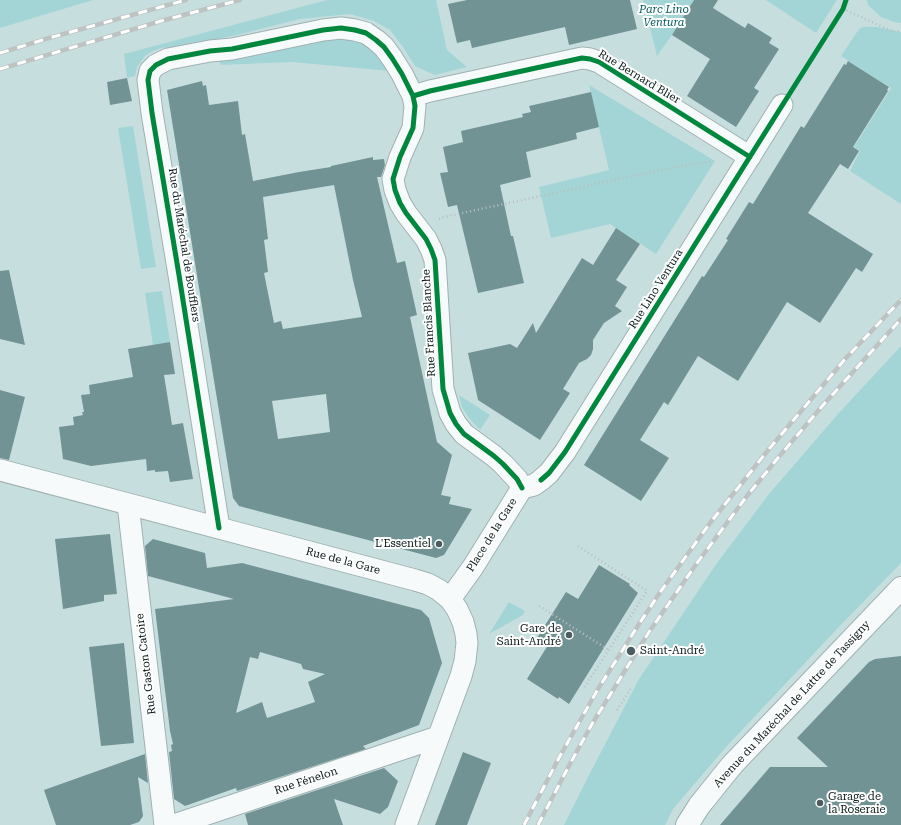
<!DOCTYPE html>
<html>
<head>
<meta charset="utf-8">
<style>
  body { margin:0 }
  canvas { display:block; background:#c7dedf }
</style>
</head>
<body>
<canvas width="901" height="825"></canvas>
<script>
const ctx = document.querySelector('canvas').getContext('2d');
ctx.lineJoin = 'round';
function paint(path, color) { ctx.fillStyle = color; ctx.fill(path, 'evenodd'); }
const poly = rows => new Path2D(rows.map(r => 'M' + r).join(''));
function strokePath(path, color, width, dash) { ctx.strokeStyle = color; ctx.lineWidth = width; ctx.lineCap = dash ? 'butt' : 'round'; ctx.setLineDash(dash || []); ctx.stroke(path); }
function label(font, color, halo, rows, align = 'center') {
  ctx.font = font + ' "Roboto Serif",serif'; ctx.lineWidth = 4; ctx.setLineDash([]); ctx.textBaseline = 'middle'; ctx.strokeStyle = halo; ctx.fillStyle = color; for (const [text, x, y, turn = 0] of rows) {
    ctx.save(); ctx.translate(x, y); ctx.rotate((+turn || 0) * Math.PI / 180); ctx.textAlign = isNaN(turn) ? turn : align; if (halo) ctx.strokeText(text, 0, 0); ctx.fillText(text, 0, 0); ctx.restore();
  }
}
paint(poly([
  [0,0,93,0,0,28],
  [327,0,436,0,447,50,467,67,435,75,415,66,403,47,390,30,374,21,350,14,300,19,237,35,182,46,161,48,151,52,145,56,137,67,135,76,127,78,124,54],
  [643,0,694,0,672,35,657,56],
  [766,0,837,0,816,33],
  [867,0,901,0,901,23,894,22,881,17,868,5],
  [863,27,877,27,901,32,901,204,850,171,860,151,854,147,891,88,841,56,859,29],
  [348,37,361,41,372,48,390,71,292,62,221,65,219,60,245,58,305,42],
  [589,85,715,161,656,254,610,224,551,238,539,187,609,170],
  [133,126,156,267,141,269,118,128],
  [162,291,170,342,153,345,145,293],
  [901,346,901,563,836,630,726,747,673,809,665,825,564,825,588,777,639,679,717,563,769,494,838,414],
  [459,395,490,415,480,430,469,418,462,407],
  [509,602,525,611,523,615,489,634]
]), '#a4d5d6');
paint(poly([
  [467,0,630,0,637,29,569,45,565,27,472,48,470,40,457,43,448,4],
  [694,0,718,0,713,8,745,28,748,23,772,38,769,43,779,49,754,88,759,91,736,127,687,96,710,59,672,35],
  [848,61,889,87,887,90,888,91,853,147,859,151,848,169,840,164,808,213,873,254,862,272,856,268,820,323,787,302,738,381,698,356,668,405,664,402,640,440,669,458,641,501,584,465,702,276,704,277,728,240,726,239,749,202,753,204,801,126,804,128,844,64,846,65],
  [127,78,132,101,110,105,107,82],
  [202,81,203,86,206,85,209,105,238,101,242,135,245,134,253,181,299,172,331,167,331,166,373,157,373,160,384,159,385,165,381,177,377,177,397,263,405,261,417,315,410,317,437,442,452,455,441,495,451,497,449,504,472,509,444,555,436,558,254,510,239,506,233,498,167,90],
  [334,185,353,280,362,317,283,329,281,321,274,323,264,273,268,272,264,240,268,239,263,197],
  [326,394,330,432,278,439,272,401],
  [591,92,599,127,576,133,577,139,526,152,531,177,500,185,511,236,513,236,524,283,478,293,457,205,448,207,440,173,448,172,443,147,463,142,461,131,523,117,522,114,531,112,529,106],
  [616,228,640,244,616,280,627,287,615,306,622,311,604,323,593,340,593,349,591,355,587,359,579,363,563,389,570,393,540,440,478,400,468,353,510,344,517,348,533,323,536,333,582,258,593,265],
  [9,270,25,345,0,339,0,271],
  [170,342,175,374,164,375,172,425,183,423,193,479,170,482,168,471,155,472,155,470,147,471,146,459,91,466,63,459,59,427,74,425,73,417,83,415,82,412,84,412,81,395,90,394,89,385,133,377,128,349],
  [0,390,25,397,9,460,0,458],
  [110,534,117,594,104,595,104,601,63,609,55,539],
  [153,539,205,553,207,568,242,563,421,610,429,618,442,663,419,725,363,746,366,749,237,791,236,788,185,806,174,799,169,752,172,751,171,745,173,744,170,731,155,609,234,599,148,576,145,546],
  [260,652,301,664,303,669,325,674,308,682,315,702,267,718,262,702,236,713,250,657,258,659],
  [599,565,630,584,629,585,638,593,569,704,559,697,558,699,527,679,548,645,537,638,566,592,578,599],
  [124,643,134,743,101,746,89,647],
  [901,656,901,825,720,825,770,767,828,767,797,738,869,662,875,659],
  [463,752,491,763,467,825,435,825],
  [145,754,148,783,138,777,143,816,139,822,130,825,56,825,44,790],
  [384,768,398,781,388,807,380,814,334,799,343,825,248,825,245,814]
]), '#729394');
const minor = poly([
  [413,96,430,91,582,58,590,59,599,62,750,157],
  [0,470,415,580,428,584,439,590,450,599,457,609,463,622,466,634,467,643,465,661,461,676,406,825],
  [128,504,165,825],
  [219,528,179,275,152,113,148,80,150,71,156,65,168,59,210,51,232,49,323,30,341,28,355,30,366,33,376,40,384,47,392,58,402,74,413,96,415,106,413,128,400,157,393,179,395,190,400,203,406,213,426,239,431,249,435,260,443,389,450,413,456,424,464,434,494,456,503,464,517,479,522,488],
  [450,599,473,567,522,488,534,485,541,480,549,473,565,452,782,105],
  [174,825,438,737]
]);
const secondary = poly([
  [687,825,699,806,732,765,901,588]
]);
strokePath(minor, '#9fb1b2', 23);
strokePath(secondary, '#9fb1b2', 24);
strokePath(poly([
  [843,9,894,32,901,31],
  [439,219,444,217,670,168,712,161],
  [578,546,647,591,584,688],
  [539,606,609,650],
  [617,710,632,687]
]), '#b7bfbf', 2.5, [1, 3]);
strokePath(minor, '#f7fafa', 21);
strokePath(secondary, '#f7fafa', 22);
const rail = poly([
  [0,53,49,38,186,0],
  [0,69,161,21,240,0],
  [524,825,560,756,598,689,639,624,661,591,710,523,769,449,846,358,901,300],
  [538,825,571,762,592,724,626,669,649,632,697,563,747,496,777,459,824,404,901,319]
]);
strokePath(rail, '#bdc3c3', 4.5);
strokePath(rail, '#fff', 3, [9]);
strokePath(poly([
  [413,96,430,91,582,58,590,59,599,62,750,157],
  [541,480,549,473,565,452,756,147,843,9,846,0],
  [219,528,179,275,152,113,148,80,150,71,156,65,168,59,210,51,232,49,323,30,341,28,355,30,366,33,376,40,384,47,392,58,402,74,413,96,415,106,413,128,400,157,393,179,395,190,400,203,406,213,426,239,431,249,435,260,443,389,450,413,456,424,464,434,494,456,503,464,517,479,522,488]
]), '#00873e', 5);
for (const [x, y, r, color] of [
  [439,544,4,"#4b5d5e"],
  [569,635,4,"#4b5d5e"],
  [631,651,5,"#4b5d5e"],
  [820,803,4,"#4b5d5e"]
]) { const dot = new Path2D(); dot.arc(x, y, r, 0, 2 * Math.PI); ctx.fillStyle = color; ctx.fill(dot); strokePath(dot, '#fff', 1.5); }
label('italic 11px', '#065a5d', '#fff', [
  ["Parc Lino",664,10],
  ["Ventura",664,23]
]);
label('11px', '#081818', '#fff', [
  ["Rue Bernard Blier",639,77,31],
  ["Rue du Maréchal de Boufflers",184,245,81],
  ["Rue Lino Ventura",656,289,-58],
  ["Rue Francis Blanche",429,323,-93],
  ["Place de la Gare",492,535,-58],
  ["Rue de la Gare",343,561,15],
  ["Rue Gaston Catoire",146,664,-97],
  ["Avenue du Maréchal de Lattre de Tassigny",792,704,-47],
  ["Rue Fénelon",306,781,-18]
]);
label('11px', '#081818', '#fff', [
  ["L'Essentiel",431,544],
  ["Gare de",561,629],
  ["Saint-André",561,642],
  ["Saint-André",640,651,"left"],
  ["Garage de",828,797,"left"],
  ["la Roseraie",828,810,"left"]
], 'right');
</script>
</body>
</html>
